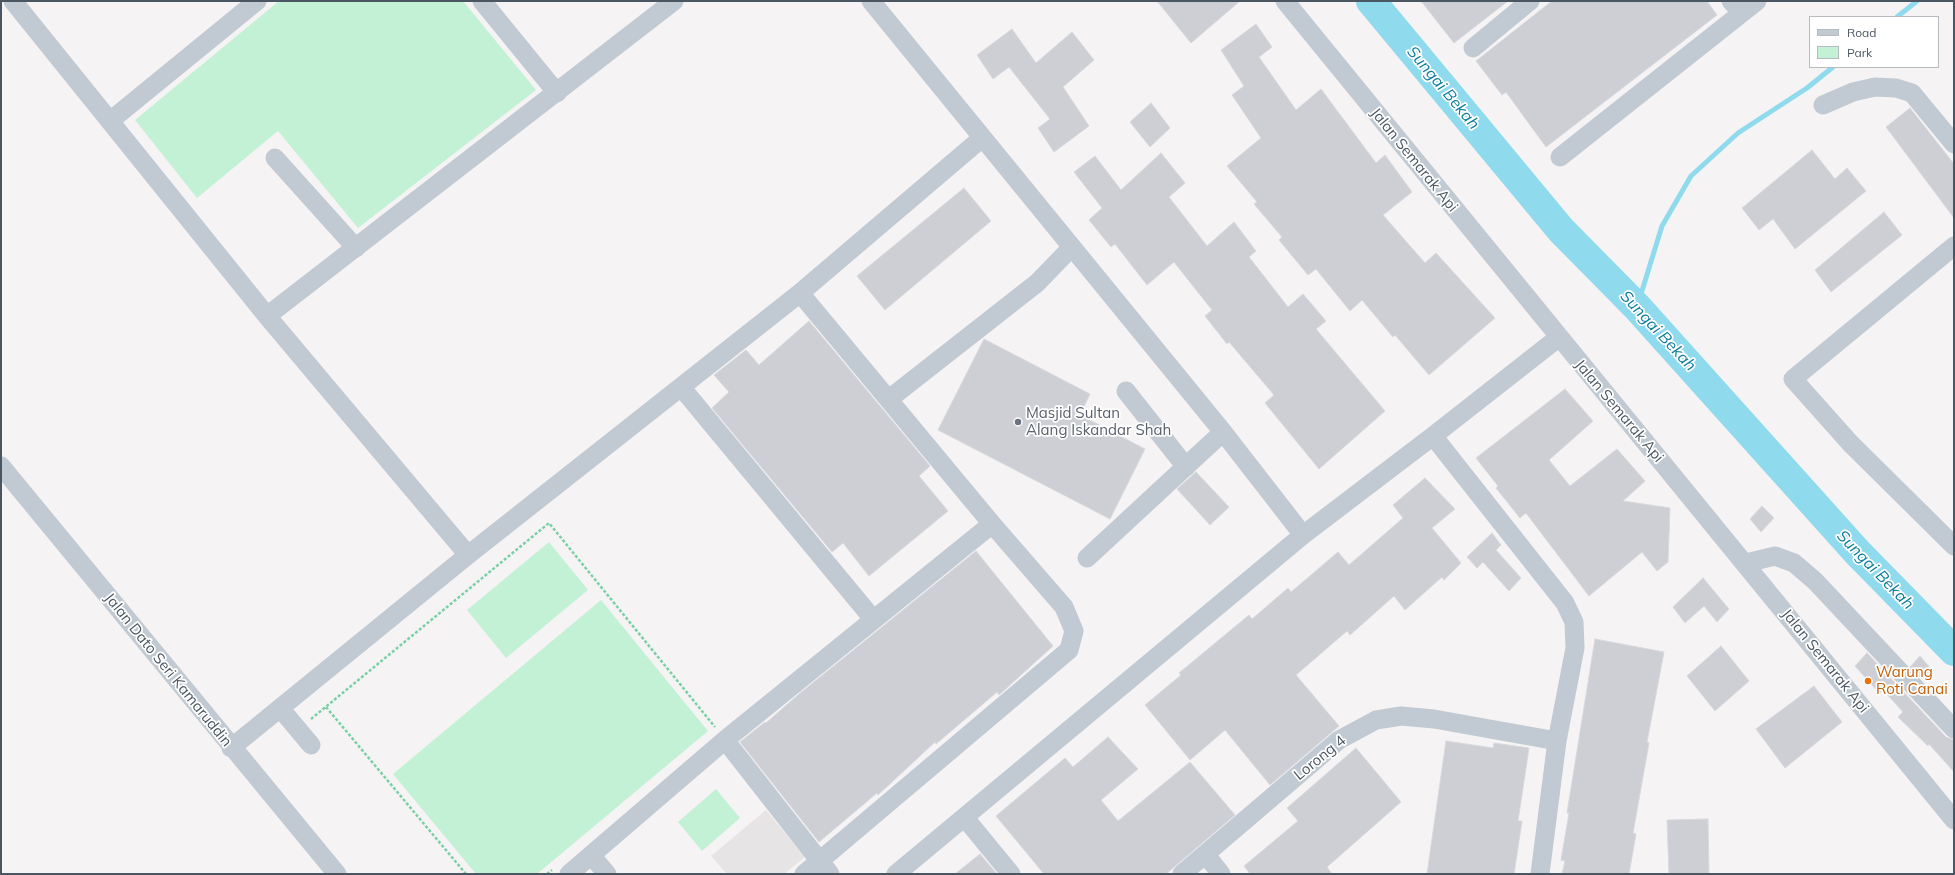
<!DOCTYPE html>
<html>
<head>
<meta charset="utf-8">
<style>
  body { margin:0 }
  #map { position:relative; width:1955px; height:875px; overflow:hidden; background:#f5f3f3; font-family:Mulish,sans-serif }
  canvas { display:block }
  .frame { position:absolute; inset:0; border:2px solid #4a5661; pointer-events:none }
  .legend { position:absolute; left:1809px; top:16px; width:130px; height:52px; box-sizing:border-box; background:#fff; border:1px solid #b7bbc0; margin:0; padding:5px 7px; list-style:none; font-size:12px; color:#4a5661 }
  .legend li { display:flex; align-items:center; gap:8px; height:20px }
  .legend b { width:20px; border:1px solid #b7bbc0 }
</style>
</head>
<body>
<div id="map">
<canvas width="1955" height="875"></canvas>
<div class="frame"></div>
<ul class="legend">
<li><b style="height:5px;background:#c1cad2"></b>Road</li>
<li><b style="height:11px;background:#c3f1d5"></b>Park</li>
</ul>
</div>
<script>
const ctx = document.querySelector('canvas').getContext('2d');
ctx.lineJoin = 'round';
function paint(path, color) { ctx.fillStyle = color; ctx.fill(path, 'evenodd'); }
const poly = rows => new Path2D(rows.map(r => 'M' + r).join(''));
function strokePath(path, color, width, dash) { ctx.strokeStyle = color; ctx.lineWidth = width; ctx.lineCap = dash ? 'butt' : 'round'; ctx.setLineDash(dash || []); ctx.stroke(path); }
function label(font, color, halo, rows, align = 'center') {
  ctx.font = font + ' Mulish,sans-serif'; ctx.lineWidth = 3.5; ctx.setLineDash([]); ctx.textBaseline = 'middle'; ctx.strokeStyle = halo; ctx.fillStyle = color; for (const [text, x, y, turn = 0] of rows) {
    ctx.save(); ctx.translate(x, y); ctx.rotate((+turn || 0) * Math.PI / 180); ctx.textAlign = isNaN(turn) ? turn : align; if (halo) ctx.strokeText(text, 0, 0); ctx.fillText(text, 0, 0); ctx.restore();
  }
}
paint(poly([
  [766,810,805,857,784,874,727,874,711,856]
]), '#e6e4e5');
paint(poly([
  [279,1,463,1,536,90,358,228,278,131,197,198,135,120],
  [549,542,588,590,506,658,467,610],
  [601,600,708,731,537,874,476,874,393,774],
  [716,789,740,818,702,851,678,822]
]), '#c3f1d5');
strokePath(poly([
  [1897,17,1917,1],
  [1637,307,1662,226,1691,176,1738,133,1807,88,1833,67]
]), '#90daee', 5);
strokePath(poly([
  [1371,1,1561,230,1637,307,1857,552,1954,651]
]), '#90daee', 30);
const building = poly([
  [1157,1,1240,1,1191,43,1157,1],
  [1421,1,1508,1,1454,43,1421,1],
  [1552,1,1707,1,1717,15,1546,147,1506,92,1502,95,1476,61,1552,1],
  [1256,24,1272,47,1259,57,1296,110,1321,89,1376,163,1385,155,1412,192,1383,215,1425,263,1436,253,1495,318,1429,375,1395,335,1393,337,1362,300,1350,311,1316,269,1308,275,1279,240,1282,237,1254,204,1257,202,1227,166,1261,138,1232,95,1244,86,1221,50,1256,24],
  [1012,29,1036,63,1072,32,1094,60,1063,87,1089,126,1054,152,1038,128,1050,119,1009,67,993,79,977,55,1012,29],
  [1151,103,1170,128,1150,147,1130,122,1151,103],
  [1910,108,1954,164,1954,218,1886,127,1910,108],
  [1812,150,1835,179,1847,168,1866,191,1795,249,1773,219,1759,230,1742,208,1812,150],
  [1161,153,1185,183,1169,197,1207,246,1234,222,1256,251,1249,257,1288,307,1303,294,1326,321,1316,329,1385,411,1319,469,1265,403,1274,395,1229,342,1227,344,1205,316,1212,310,1174,262,1147,285,1115,244,1111,247,1089,220,1102,208,1074,172,1095,156,1121,190,1161,153],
  [964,188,991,221,885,310,857,276,964,188],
  [1884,212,1902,235,1831,292,1815,270,1884,212],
  [809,321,930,466,919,476,948,511,869,576,843,543,832,552,712,408,729,392,714,375,746,350,759,365,809,321],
  [984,339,1090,394,1080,415,1145,449,1110,519,938,430,984,339],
  [1565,389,1593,421,1549,460,1570,486,1617,449,1645,481,1623,501,1670,508,1668,562,1657,571,1642,552,1589,596,1526,513,1520,518,1496,488,1498,486,1476,458,1565,389],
  [1196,472,1229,507,1210,525,1177,489,1196,472],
  [1425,478,1455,509,1432,528,1461,563,1444,580,1442,577,1405,610,1394,596,1350,635,1347,631,1296,675,1339,726,1270,785,1225,730,1190,760,1145,705,1181,675,1179,673,1249,615,1252,619,1288,588,1291,592,1338,552,1349,565,1403,518,1393,505,1425,478],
  [1762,506,1774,518,1761,532,1750,519,1762,506],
  [1492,533,1501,545,1496,550,1521,578,1509,591,1483,562,1477,568,1467,557,1492,533],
  [976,551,1053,646,999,695,997,692,936,744,935,742,878,795,877,793,819,842,740,742,765,722,766,723,799,694,976,551],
  [1703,578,1729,609,1717,622,1704,606,1685,623,1673,607,1703,578],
  [1595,639,1664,652,1647,742,1649,743,1633,833,1636,834,1629,874,1562,874,1565,861,1561,860,1569,813,1567,813,1595,639],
  [1721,646,1749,681,1715,711,1687,676,1721,646],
  [1867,653,1946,737,1954,740,1954,772,1929,744,1928,746,1898,717,1903,712,1883,690,1880,694,1855,666,1867,653],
  [1920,656,1931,669,1922,679,1910,667,1920,656],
  [1814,686,1842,722,1785,768,1756,729,1814,686],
  [1108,737,1138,769,1101,800,1118,821,1190,762,1235,815,1166,874,1044,874,996,816,1065,758,1073,767,1108,737],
  [1446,741,1493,748,1494,743,1529,748,1518,821,1522,821,1514,874,1427,874,1446,741],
  [1356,748,1401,802,1327,867,1332,874,1250,874,1244,866,1298,821,1287,808,1356,748],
  [1708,819,1709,874,1669,874,1667,820,1708,819],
  [980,854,997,874,955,874,980,854]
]);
paint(building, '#cdcfd5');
strokePath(building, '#d7d9de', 1);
strokePath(poly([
  [326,707,466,874],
  [311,719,549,523,715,727],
  [547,874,552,870]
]), '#7ad0a6', 2.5, [3, 2]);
strokePath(poly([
  [13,1,267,316,468,555],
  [482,1,557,93],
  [871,1,1223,432,1303,535],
  [1285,1,1954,820],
  [1731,1,1742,13],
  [1473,48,1530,1],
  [1823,105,1853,92,1875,87,1896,88,1912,93,1954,144],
  [110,121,257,1],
  [1560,157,1757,1],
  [275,158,356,248],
  [1954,246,1793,379,1850,443,1954,546],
  [800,293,992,524,1064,607,1074,631,1069,650,804,874],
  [267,316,674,1],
  [681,387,873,619],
  [1126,391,1186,467],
  [889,399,1037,283,1071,248],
  [1433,436,1565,603,1574,622,1575,648,1557,741,1540,874],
  [1,466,337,874],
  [1087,558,1223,432],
  [1746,563,1775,556,1794,563,1815,581,1954,729],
  [280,708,311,745],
  [725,740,830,874],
  [231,748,468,555,800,293,982,138],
  [965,818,1011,874],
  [591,855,607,874],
  [1206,855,1221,874],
  [569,874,725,740,992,524],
  [896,874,1303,535,1433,436,1558,338],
  [1182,874,1339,740,1376,720,1401,716,1434,719,1557,741]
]), '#c1cad2', 19);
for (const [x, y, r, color] of [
  [1018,422,4,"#6b7280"],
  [1868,681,4,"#e8710a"]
]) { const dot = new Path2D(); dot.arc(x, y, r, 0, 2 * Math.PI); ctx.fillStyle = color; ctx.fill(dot); strokePath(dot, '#fff', 1.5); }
label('15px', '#4a5661', '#fff', [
  ["Jalan Semarak Api",1414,160,51],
  ["Jalan Semarak Api",1619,411,50],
  ["Jalan Semarak Api",1825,661,51],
  ["Jalan Dato Seri Kamaruddin",168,670,51],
  ["Lorong 4",1320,758,-39]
]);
label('15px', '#5b616d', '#fff', [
  ["Masjid Sultan",1026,413],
  ["Alang Iskandar Shah",1026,430]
], 'left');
label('15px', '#c56008', '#fff', [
  ["Warung",1876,672],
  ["Roti Canai",1876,689]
], 'left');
label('italic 16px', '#0c7c9b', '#fff', [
  ["Sungai Bekah",1443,88,50],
  ["Sungai Bekah",1658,331,47],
  ["Sungai Bekah",1875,570,46]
]);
</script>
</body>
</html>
